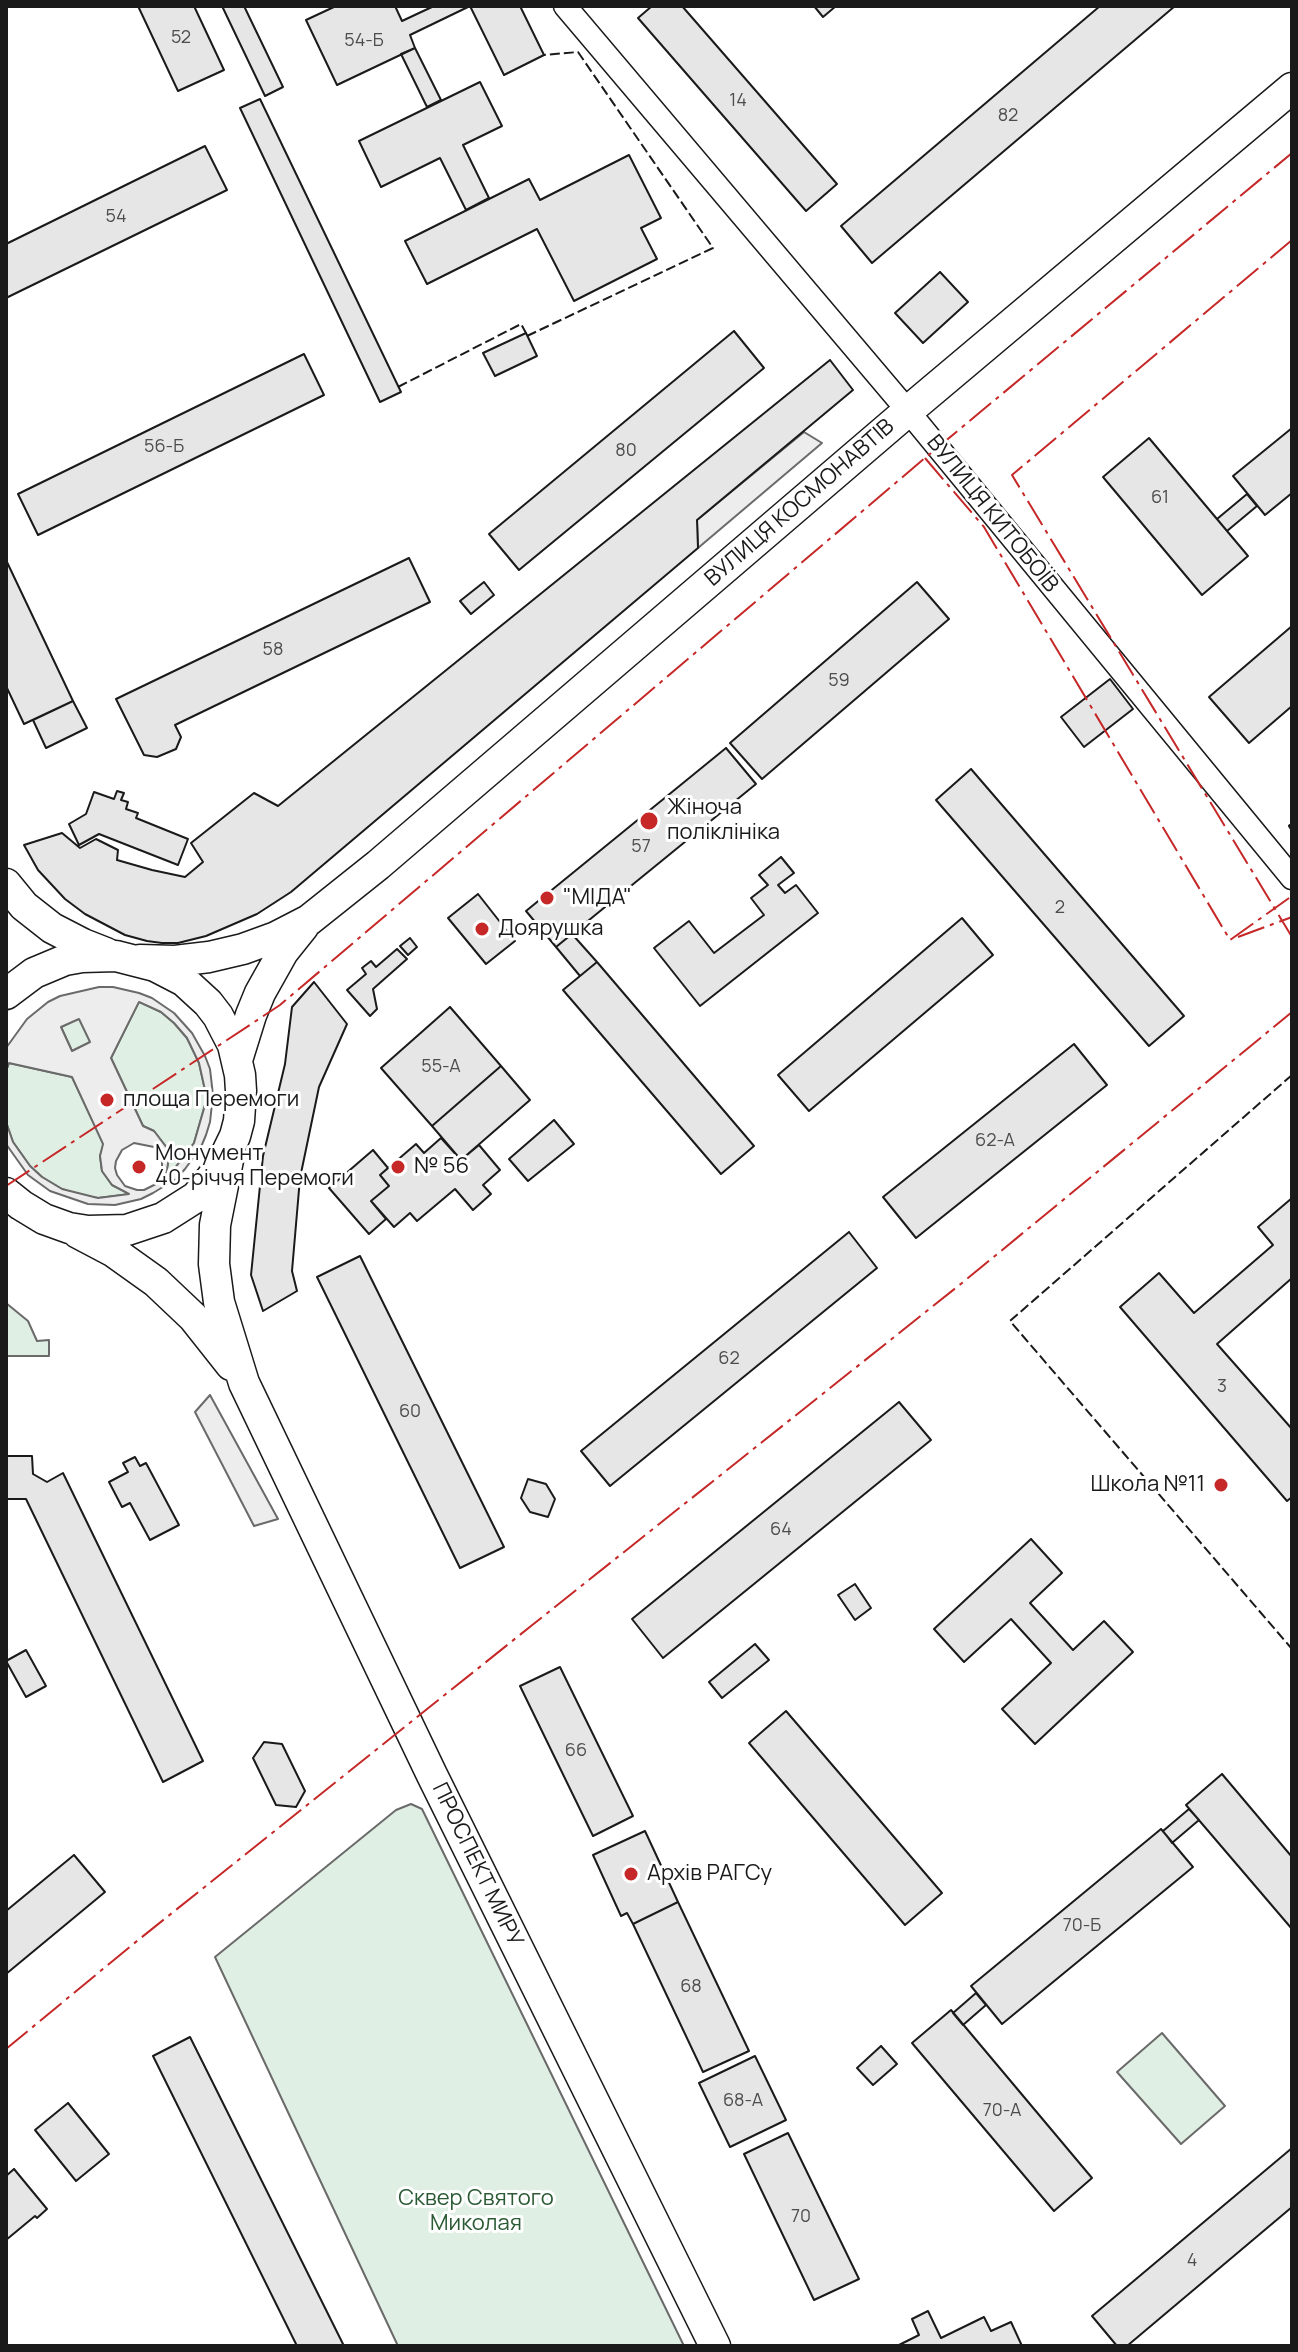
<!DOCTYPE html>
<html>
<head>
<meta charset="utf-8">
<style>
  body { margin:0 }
  #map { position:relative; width:1298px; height:2352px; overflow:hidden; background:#fff; font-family:Manrope,sans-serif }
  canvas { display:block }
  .frame { position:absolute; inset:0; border:8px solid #1a1a1a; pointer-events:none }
</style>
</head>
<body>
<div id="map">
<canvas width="1298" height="2352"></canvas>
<div class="frame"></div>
</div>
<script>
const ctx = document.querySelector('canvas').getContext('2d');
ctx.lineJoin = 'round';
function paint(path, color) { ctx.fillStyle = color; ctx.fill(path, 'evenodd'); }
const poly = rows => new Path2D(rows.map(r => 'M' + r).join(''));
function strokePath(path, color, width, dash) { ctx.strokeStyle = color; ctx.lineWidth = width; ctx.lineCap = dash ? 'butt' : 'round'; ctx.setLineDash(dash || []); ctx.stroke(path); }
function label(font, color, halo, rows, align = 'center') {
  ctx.font = font + ' Manrope,sans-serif'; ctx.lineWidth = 6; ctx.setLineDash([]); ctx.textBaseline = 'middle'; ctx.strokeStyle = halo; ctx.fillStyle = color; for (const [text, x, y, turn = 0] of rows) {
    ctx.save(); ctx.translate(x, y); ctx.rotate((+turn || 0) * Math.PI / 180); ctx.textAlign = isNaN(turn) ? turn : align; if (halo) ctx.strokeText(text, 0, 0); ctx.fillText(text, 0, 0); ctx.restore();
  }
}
const green = poly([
  [139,1001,161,1012,174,1023,187,1038,199,1063,205,1090,205,1105,194,1143,175,1168,165,1176,169,1158,167,1148,154,1131,143,1126,111,1058,139,1001],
  [79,1018,91,1042,72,1051,61,1027,79,1018],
  [9,1063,72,1077,104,1144,100,1156,102,1171,112,1185,131,1194,98,1198,82,1196,62,1189,42,1177,30,1166,13,1142,6,1122,6,1071,9,1063],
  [6,1303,28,1321,37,1341,49,1340,49,1356,6,1356,6,1303],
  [411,1804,422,1809,684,2346,398,2346,215,1957,396,1810,411,1804],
  [1162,2033,1225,2106,1181,2144,1117,2072,1162,2033]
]);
paint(green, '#e0efe3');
strokePath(green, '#6a6a6a', 2);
const parking = poly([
  [804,432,822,443,698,548,697,520,804,432],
  [99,987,113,987,139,993,152,998,174,1013,192,1033,205,1056,210,1069,213,1095,210,1122,206,1135,201,1147,185,1169,176,1179,153,1193,141,1199,115,1205,88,1204,50,1191,28,1175,6,1144,6,1122,13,1142,30,1166,42,1177,62,1189,98,1198,129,1194,112,1185,102,1171,100,1156,103,1144,72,1077,9,1063,6,1071,6,1048,27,1019,48,1002,60,996,99,987],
  [139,1002,161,1012,174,1023,187,1038,199,1063,205,1090,205,1105,194,1143,175,1168,166,1175,169,1158,167,1148,154,1131,143,1126,111,1058,139,1002],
  [79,1019,90,1042,72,1051,61,1027,79,1019],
  [134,1143,154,1147,162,1158,162,1172,160,1178,156,1184,144,1190,137,1190,125,1186,117,1175,115,1168,116,1161,122,1150,134,1143],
  [210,1395,278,1519,254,1526,195,1412,210,1395]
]);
paint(parking, '#ededed');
strokePath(parking, '#6a6a6a', 2);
const building = poly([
  [138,6,194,6,224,70,178,91,138,6],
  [222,6,244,6,283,87,265,96,222,6],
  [336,6,395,6,402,21,434,6,470,6,410,35,415,48,337,85,306,20,336,6],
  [470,6,520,6,544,55,504,75,470,6],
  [652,6,682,6,837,184,806,211,638,18,652,6],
  [814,6,836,6,823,17,814,6],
  [1100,6,1175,6,872,263,841,226,1100,6],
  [415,48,441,100,427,107,401,54,415,48],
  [480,82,502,126,463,145,489,198,466,210,440,158,381,187,359,141,480,82],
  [260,99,401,392,380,402,240,108,260,99],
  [205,146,227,190,6,298,6,244,205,146],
  [629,155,661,218,641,228,657,259,574,301,537,229,427,284,405,241,529,179,540,200,629,155],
  [940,272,968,302,923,343,895,313,940,272],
  [734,331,764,368,519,570,489,534,734,331],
  [526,333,537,356,495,376,483,353,526,333],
  [304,354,324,395,38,535,18,494,304,354],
  [830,360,853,390,697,520,698,548,291,892,257,914,206,936,178,943,162,943,147,941,125,935,85,914,65,899,38,870,24,845,62,833,80,848,96,839,118,850,117,860,152,870,185,877,203,862,191,843,254,793,278,806,830,360],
  [1292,428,1292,493,1265,515,1233,476,1292,428],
  [1149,438,1248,556,1202,595,1103,477,1149,438],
  [1247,494,1257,506,1227,531,1217,519,1247,494],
  [409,558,430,602,175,725,181,737,176,749,157,757,144,755,116,699,409,558],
  [6,560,73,701,24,724,6,686,6,560],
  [484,582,494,595,471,614,460,601,484,582],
  [917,582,949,619,762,779,730,743,917,582],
  [1292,626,1292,706,1249,743,1209,697,1292,626],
  [1110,679,1133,709,1084,747,1061,717,1110,679],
  [73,701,87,728,46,748,33,720,73,701],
  [726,748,756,784,556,947,526,911,726,748],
  [971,769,1184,1016,1149,1046,936,800,971,769],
  [117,791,124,793,121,800,128,802,126,809,138,813,136,818,188,839,178,865,99,834,79,845,69,824,86,814,94,792,114,799,117,791],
  [781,857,794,873,778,885,785,893,796,885,818,913,700,1006,654,948,689,921,714,953,764,915,751,898,768,885,759,875,781,857],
  [478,894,515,941,486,964,448,918,478,894],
  [962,918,993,955,809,1111,778,1075,962,918],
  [572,934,597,962,580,976,556,947,572,934],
  [410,938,417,947,408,955,400,946,410,938],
  [397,949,407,959,373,989,377,1009,370,1016,347,990,366,974,362,968,371,961,376,967,397,949],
  [597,962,754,1146,721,1174,563,990,597,962],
  [314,982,347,1024,319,1087,300,1178,292,1271,297,1291,263,1311,251,1275,263,1156,285,1064,292,1007,314,982],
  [450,1007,501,1066,432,1126,381,1068,450,1007],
  [1074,1044,1107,1085,916,1238,883,1197,1074,1044],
  [501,1066,530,1100,461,1160,432,1126,501,1066],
  [554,1120,574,1144,528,1181,509,1159,554,1120],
  [441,1138,461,1160,479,1145,500,1170,483,1185,491,1194,473,1210,455,1189,417,1221,410,1213,394,1227,371,1201,389,1186,380,1175,416,1144,424,1153,441,1138],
  [373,1150,388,1168,380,1175,389,1186,371,1201,386,1219,369,1234,329,1188,373,1150],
  [1292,1198,1292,1278,1217,1344,1292,1429,1292,1497,1287,1501,1120,1307,1159,1273,1194,1313,1273,1245,1258,1227,1292,1198],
  [849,1232,877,1268,610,1486,581,1451,849,1232],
  [360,1256,504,1547,460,1568,317,1277,360,1256],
  [899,1402,931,1440,663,1658,632,1619,899,1402],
  [6,1456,32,1456,33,1474,47,1482,63,1473,203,1761,163,1782,26,1499,6,1499,6,1456],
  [135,1457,140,1466,146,1463,179,1525,150,1540,130,1503,122,1507,109,1482,128,1472,123,1463,135,1457],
  [528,1479,546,1484,555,1499,548,1517,530,1512,521,1498,528,1479],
  [1031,1539,1062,1573,1030,1603,1073,1650,1104,1621,1133,1652,1035,1744,1002,1709,1051,1663,1011,1619,964,1662,934,1629,1031,1539],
  [855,1584,871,1608,855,1620,838,1595,855,1584],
  [755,1644,769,1660,722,1698,709,1682,755,1644],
  [26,1650,46,1686,26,1697,6,1661,26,1650],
  [560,1667,633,1816,593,1836,520,1686,560,1667],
  [786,1711,942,1893,905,1925,749,1743,786,1711],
  [264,1742,282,1744,305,1791,296,1807,276,1805,253,1758,264,1742],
  [1222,1774,1292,1857,1292,1929,1186,1805,1222,1774],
  [1189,1809,1199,1820,1172,1843,1163,1831,1189,1809],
  [1161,1829,1193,1867,1002,2024,971,1986,1161,1829],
  [645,1831,678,1902,633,1924,627,1913,621,1916,593,1855,645,1831],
  [74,1855,105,1892,6,1974,6,1911,74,1855],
  [678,1902,749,2051,703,2072,633,1924,678,1902],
  [976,1993,986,2005,963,2025,953,2013,976,1993],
  [951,2010,1092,2178,1054,2211,912,2043,951,2010],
  [190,2037,203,2063,344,2346,297,2346,153,2056,190,2037],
  [881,2046,897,2064,873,2085,857,2068,881,2046],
  [755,2056,786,2120,730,2147,699,2083,755,2056],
  [68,2103,109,2154,76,2181,35,2130,68,2103],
  [788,2133,859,2279,814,2300,744,2154,788,2133],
  [1292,2148,1292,2207,1127,2346,1117,2346,1092,2316,1292,2148],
  [14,2169,47,2209,37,2218,35,2216,6,2240,6,2176,14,2169],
  [928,2311,941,2338,984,2317,991,2331,1011,2322,1022,2346,897,2346,919,2335,912,2319,928,2311]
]);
paint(building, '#e6e6e6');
strokePath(building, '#1a1a1a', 2);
const street = poly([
  [565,6,908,411,1292,878]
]);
const secondary = poly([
  [6,884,24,906,52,928,83,944,106,953],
  [140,960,175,961,209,957,243,949,276,937,309,920,378,865,908,411,1292,88],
  [6,994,34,973,65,960,82,957,116,956,155,966,184,981,208,1003,218,1016,233,1045,240,1075,241,1091,239,1121,235,1136,220,1167,196,1197,163,1218,127,1230,88,1231,69,1228,44,1219,21,1205,6,1193],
  [237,1060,251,1015,260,993,283,952,303,927],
  [230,1150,215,1225,214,1264,219,1302,244,1383,432,1775,715,2346],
  [78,1233,114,1252,156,1282,193,1317,231,1365]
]);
strokePath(street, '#1a1a1a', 25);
strokePath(secondary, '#1a1a1a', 33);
strokePath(street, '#fff', 22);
strokePath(secondary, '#fff', 30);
strokePath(poly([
  [527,336,713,248,578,52,544,55],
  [398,387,521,324,526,333],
  [1292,1075,1010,1321,1292,1649]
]), '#1a1a1a', 2, [10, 4]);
strokePath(poly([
  [1292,825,1290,826,1292,829]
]), '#1a1a1a', 4);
strokePath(poly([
  [1292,240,1012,475,1292,937],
  [925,458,984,527,1230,940,1292,896],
  [1238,937,1292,917],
  [6,1186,280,1005,925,458,1292,153],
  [6,2049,132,1945,531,1626,962,1283,1292,1012]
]), '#c62828', 2, [28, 6, 4, 6]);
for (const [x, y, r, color] of [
  [649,821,10,"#c62828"],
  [547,898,8,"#c62828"],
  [482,929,8,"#c62828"],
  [107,1100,8,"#c62828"],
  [139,1167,8,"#c62828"],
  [398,1167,8,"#c62828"],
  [1221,1485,8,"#c62828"],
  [631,1874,8,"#c62828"]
]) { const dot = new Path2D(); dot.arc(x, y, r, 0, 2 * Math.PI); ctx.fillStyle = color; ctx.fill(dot); strokePath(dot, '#fff', 3); }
label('18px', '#4d4d4d', null, [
  ["52",181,38],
  ["54-Б",364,41],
  ["14",738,101],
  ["82",1008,116],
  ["54",116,217],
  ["56-Б",164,447],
  ["80",626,451],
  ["61",1160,498],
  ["58",273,650],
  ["59",839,681],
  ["57",641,847],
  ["2",1060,908],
  ["55-А",441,1067],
  ["62-А",995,1141],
  ["62",729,1359],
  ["3",1222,1387],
  ["60",410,1412],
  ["64",781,1530],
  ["66",576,1751],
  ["70-Б",1082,1926],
  ["68",691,1987],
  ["68-А",743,2101],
  ["70-А",1002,2111],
  ["70",801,2217],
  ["4",1192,2261]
]);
label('22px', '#1a1a1a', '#fff', [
  ["ВУЛИЦЯ КОСМОНАВТІВ",800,503,-41],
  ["ВУЛИЦЯ КИТОБОЇВ",992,514,51],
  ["ПРОСПЕКТ МИРУ",477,1865,64]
]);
label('22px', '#1a1a1a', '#fff', [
  ["Жіноча",667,808],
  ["поліклініка",667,833],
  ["\"МІДА\"",563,898],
  ["Доярушка",498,929],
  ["площа Перемоги",123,1100],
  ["Монумент",155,1154],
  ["40-річчя Перемоги",155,1179],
  ["№ 56",414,1167],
  ["Школа №11",1205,1485,"right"],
  ["Архів РАГСу",647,1874]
], 'left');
label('22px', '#2b5a34', '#fff', [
  ["Сквер Святого",476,2199],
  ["Миколая",476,2224]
]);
</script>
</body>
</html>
